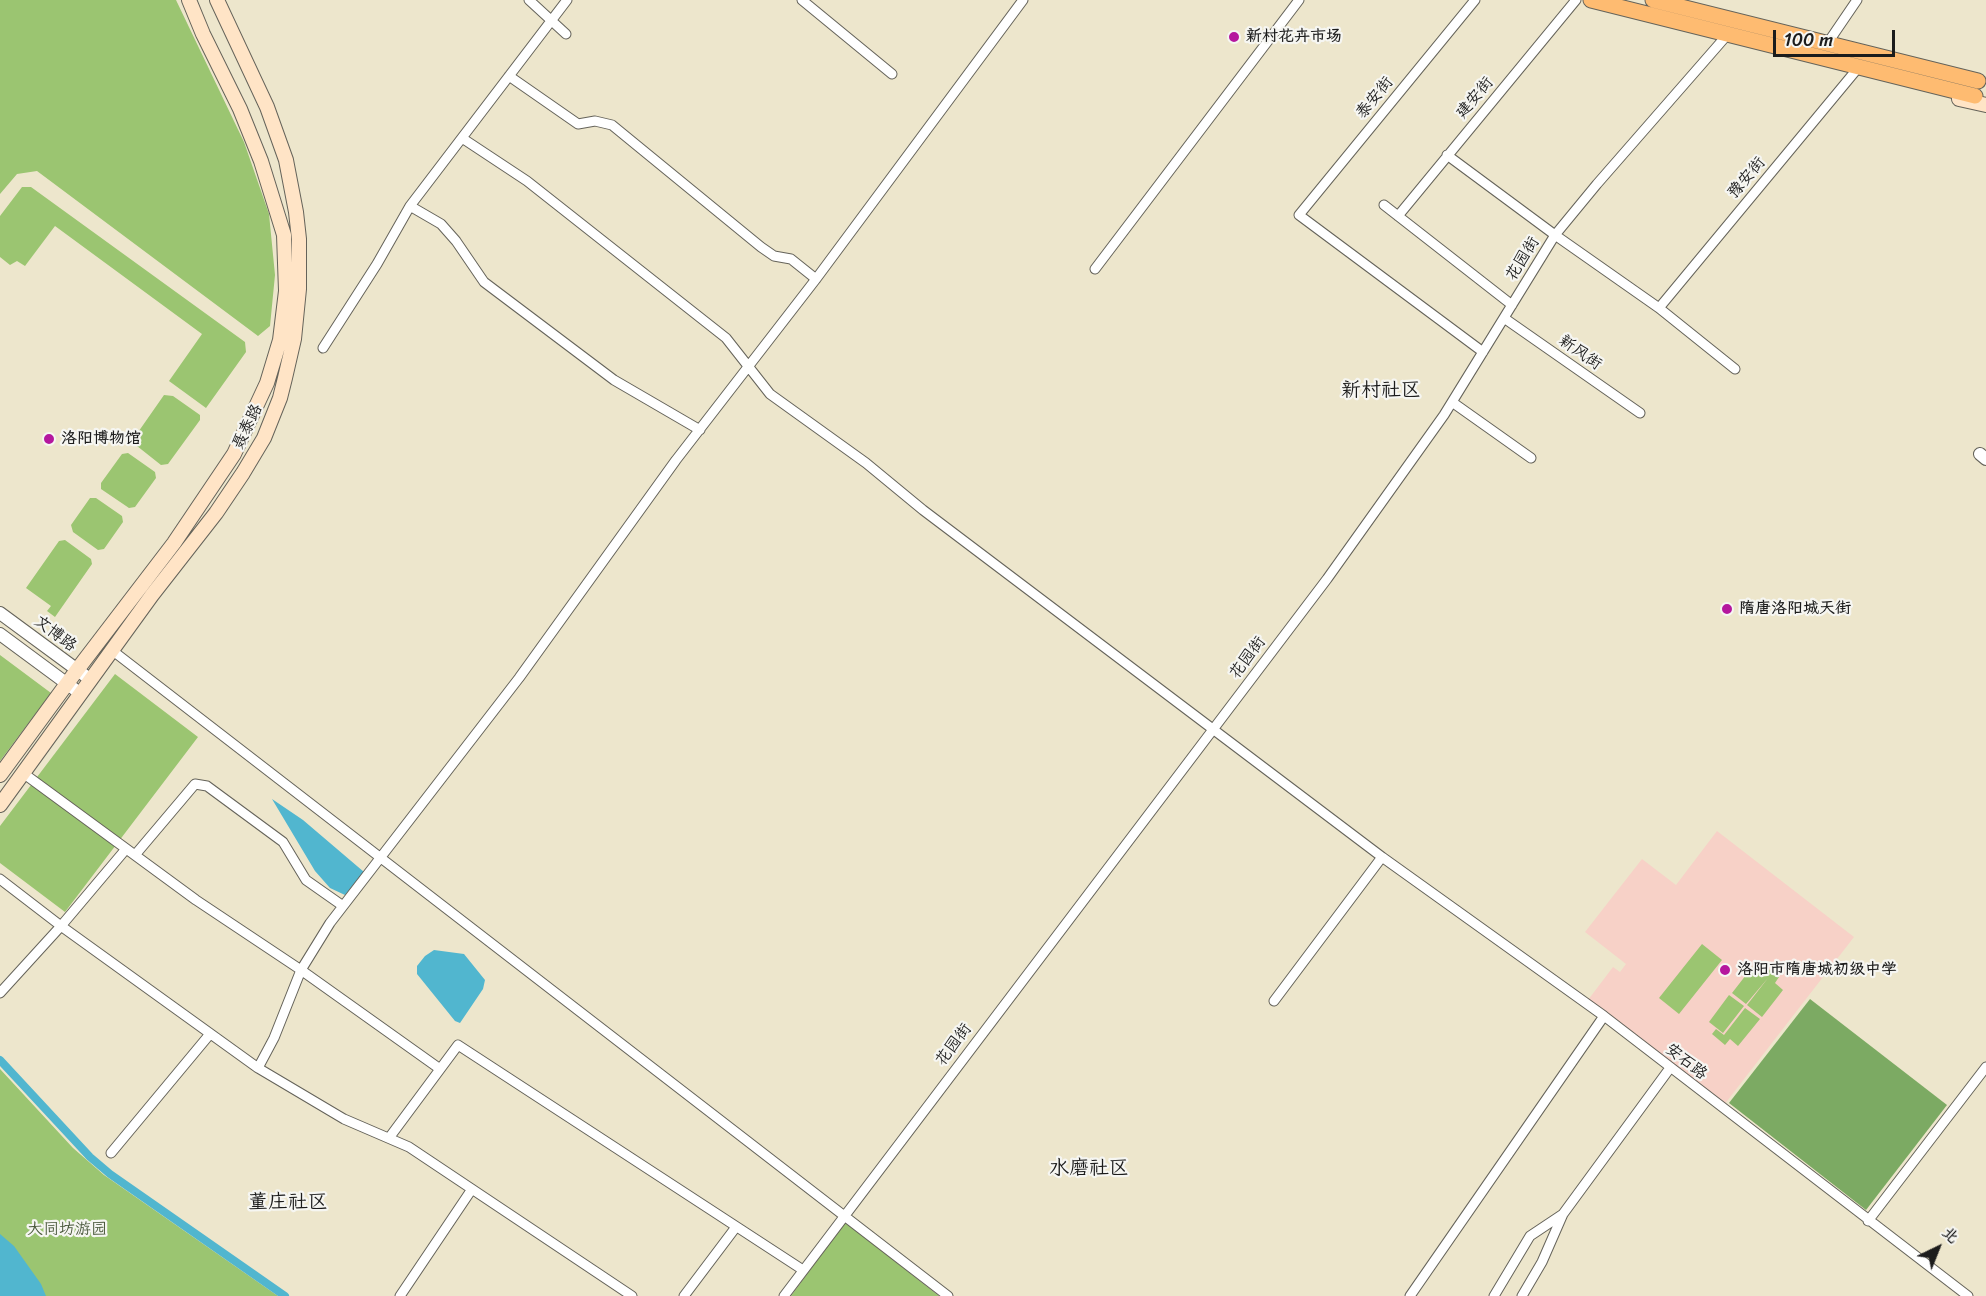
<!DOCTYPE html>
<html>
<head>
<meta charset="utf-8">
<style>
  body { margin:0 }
  #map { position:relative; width:1986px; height:1296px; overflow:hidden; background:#ede6cc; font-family:Sriracha,"LXGW WenKai TC",sans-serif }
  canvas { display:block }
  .north { position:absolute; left:1908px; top:1218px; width:60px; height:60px; -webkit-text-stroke:4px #f6f6f2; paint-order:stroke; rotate:43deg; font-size:16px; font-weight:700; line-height:24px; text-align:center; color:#1c1c1c }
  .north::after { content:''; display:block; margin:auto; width:21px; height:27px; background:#1c1c1c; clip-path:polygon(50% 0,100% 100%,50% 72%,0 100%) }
  .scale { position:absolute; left:1773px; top:30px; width:122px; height:27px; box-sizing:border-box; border:3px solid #1c1c1c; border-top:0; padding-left:8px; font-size:18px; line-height:21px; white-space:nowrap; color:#1c1c1c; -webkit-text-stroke:4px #f6f6f2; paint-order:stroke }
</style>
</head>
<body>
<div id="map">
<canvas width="1986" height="1296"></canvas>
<div class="north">北</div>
<div class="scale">100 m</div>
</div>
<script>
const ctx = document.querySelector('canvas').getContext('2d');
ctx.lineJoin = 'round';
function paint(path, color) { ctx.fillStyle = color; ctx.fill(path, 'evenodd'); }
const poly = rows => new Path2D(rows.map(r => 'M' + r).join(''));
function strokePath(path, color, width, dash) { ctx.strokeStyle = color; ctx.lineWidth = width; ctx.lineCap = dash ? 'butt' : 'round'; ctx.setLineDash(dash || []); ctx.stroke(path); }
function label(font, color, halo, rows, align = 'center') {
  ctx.font = font + ' Sriracha,"LXGW WenKai TC",sans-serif'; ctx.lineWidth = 4.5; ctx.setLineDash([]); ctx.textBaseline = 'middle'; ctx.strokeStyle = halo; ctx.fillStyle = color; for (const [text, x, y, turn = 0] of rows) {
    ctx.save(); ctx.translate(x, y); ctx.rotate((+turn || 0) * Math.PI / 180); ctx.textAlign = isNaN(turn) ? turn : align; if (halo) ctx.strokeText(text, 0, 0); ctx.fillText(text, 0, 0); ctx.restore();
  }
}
paint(poly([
  [1717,831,1854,937,1724,1105,1588,1000,1613,967,1620,972,1626,964,1585,932,1642,859,1676,885]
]), '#f7d1c7');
paint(poly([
  [0,0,176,0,244,142,269,214,275,275,270,326,258,336,37,171,17,174,0,194],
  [22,187,31,187,245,342,246,352,206,408,169,381,202,334,55,226,25,266,17,261,10,265,0,257,0,216],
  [164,395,173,396,200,415,200,420,168,464,161,465,137,446,134,438],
  [128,453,155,472,156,478,135,507,129,508,101,489,101,483,122,454],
  [90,498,96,498,122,516,123,522,104,549,98,550,73,532,71,525],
  [65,540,91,559,92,564,55,617,47,611,51,606,26,588,59,541],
  [0,655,51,693,0,761],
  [115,674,198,737,65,912,0,863,0,826],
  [1702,944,1722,960,1679,1014,1659,998],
  [1753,966,1761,973,1766,967,1779,977,1775,983,1783,990,1762,1017,1747,1005,1768,978,1746,1004,1732,993],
  [1729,995,1744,1006,1723,1033,1709,1022],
  [1745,1008,1760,1019,1738,1046,1730,1039,1725,1045,1712,1034,1716,1029,1724,1035],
  [0,1069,73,1148,104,1175,278,1296,0,1296],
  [845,1222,939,1296,791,1296]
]), '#9bc571');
paint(poly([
  [1810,999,1947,1105,1866,1210,1729,1103]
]), '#7caa63');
paint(poly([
  [272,799,303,820,364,872,345,895,330,888,315,871],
  [434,950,464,954,485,980,483,989,460,1023,455,1021,417,974,417,966,425,956],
  [0,1234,14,1246,41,1284,46,1296,0,1296]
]), '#51b6cf');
strokePath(poly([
  [0,1060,90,1157,110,1174,285,1296]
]), '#51b6cf', 8);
const minor = poly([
  [529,0,566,34],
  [802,0,892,74],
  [1475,0,1299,215,1483,352],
  [1827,44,1857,0],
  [509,76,578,124,595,121,612,125,761,247,774,256,791,259,816,279],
  [462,138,527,181,726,338,770,394,866,463,923,510,1382,857,1274,1001],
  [1447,155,1555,235,1659,308,1735,369],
  [1384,205,1512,305],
  [410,206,441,224,456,241,484,282,614,380,700,430],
  [1398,216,1576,0],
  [1095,269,1299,0],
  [1659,308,1858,68],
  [1504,318,1640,413],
  [323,348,377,264,410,206,567,0],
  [1452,402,1531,458],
  [113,651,948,1296],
  [23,773,196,900,301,970,440,1069],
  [135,855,195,784,207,786,283,842,306,880,343,906],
  [1382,857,1604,1016,1968,1296],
  [0,879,61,926,258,1068,344,1119,409,1147,632,1296],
  [0,993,61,926,126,849],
  [258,1068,274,1038,301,970,330,923,519,678,676,460,816,279,1023,0],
  [389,1138,458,1045,803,1270],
  [111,1153,210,1034],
  [1868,1221,1986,1067],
  [400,1296,472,1189],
  [684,1296,736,1227],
  [784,1296,1327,579,1444,415,1555,235,1597,184,1728,34],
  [1410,1296,1604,1016],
  [1494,1296,1530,1236,1563,1214],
  [1522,1296,1542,1262,1563,1214,1670,1068]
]);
const tertiary = poly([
  [1980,454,1986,459],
  [0,613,91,680],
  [0,634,81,694]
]);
const secondary = poly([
  [1959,99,1986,105],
  [0,775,77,670,174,543,234,454,267,383,280,340,286,291,284,235,261,161,240,109,203,34,189,0],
  [0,805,152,595,216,513,243,473,264,438,280,398,285,378,294,339,299,289,299,239,296,212,286,160,267,107,217,0]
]);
const primary = poly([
  [1591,0,1975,96],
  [1653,0,1978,81]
]);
strokePath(minor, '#65635a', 11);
strokePath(tertiary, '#65635a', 14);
strokePath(secondary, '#65635a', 16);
strokePath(primary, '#65635a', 17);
strokePath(minor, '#fff', 9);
strokePath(tertiary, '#fff', 12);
strokePath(secondary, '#ffe4c6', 14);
strokePath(primary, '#febb71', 15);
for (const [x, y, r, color] of [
  [1234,37,6,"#b5179e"],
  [49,439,6,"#b5179e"],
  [1727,609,6,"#b5179e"],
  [1725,970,6,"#b5179e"]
]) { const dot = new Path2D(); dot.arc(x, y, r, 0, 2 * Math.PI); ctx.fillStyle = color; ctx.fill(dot); strokePath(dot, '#f6f6f2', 2); }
label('bold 16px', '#1c1c1c', '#f6f6f2', [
  ["新村花卉市场",1246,37],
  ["洛阳博物馆",61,439],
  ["隋唐洛阳城天街",1739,609],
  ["洛阳市隋唐城初级中学",1737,970]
], 'left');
label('16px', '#1c1c1c', '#f6f6f2', [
  ["泰安街",1375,98,-51],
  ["建安街",1475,98,-50],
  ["豫安街",1747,178,-50],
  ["花园街",1523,259,-58],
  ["新风街",1580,353,35],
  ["聂泰路",248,427,-64],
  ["文博路",55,634,37],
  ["花园街",1248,658,-53],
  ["花园街",954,1045,-53],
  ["安石路",1686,1062,38]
]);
label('16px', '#48573a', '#f6f6f2', [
  ["大同坊游园",67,1230]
]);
label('20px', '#1c1c1c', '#f6f6f2', [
  ["新村社区",1381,391],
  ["水磨社区",1089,1169],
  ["董庄社区",288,1203]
]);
</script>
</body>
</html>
